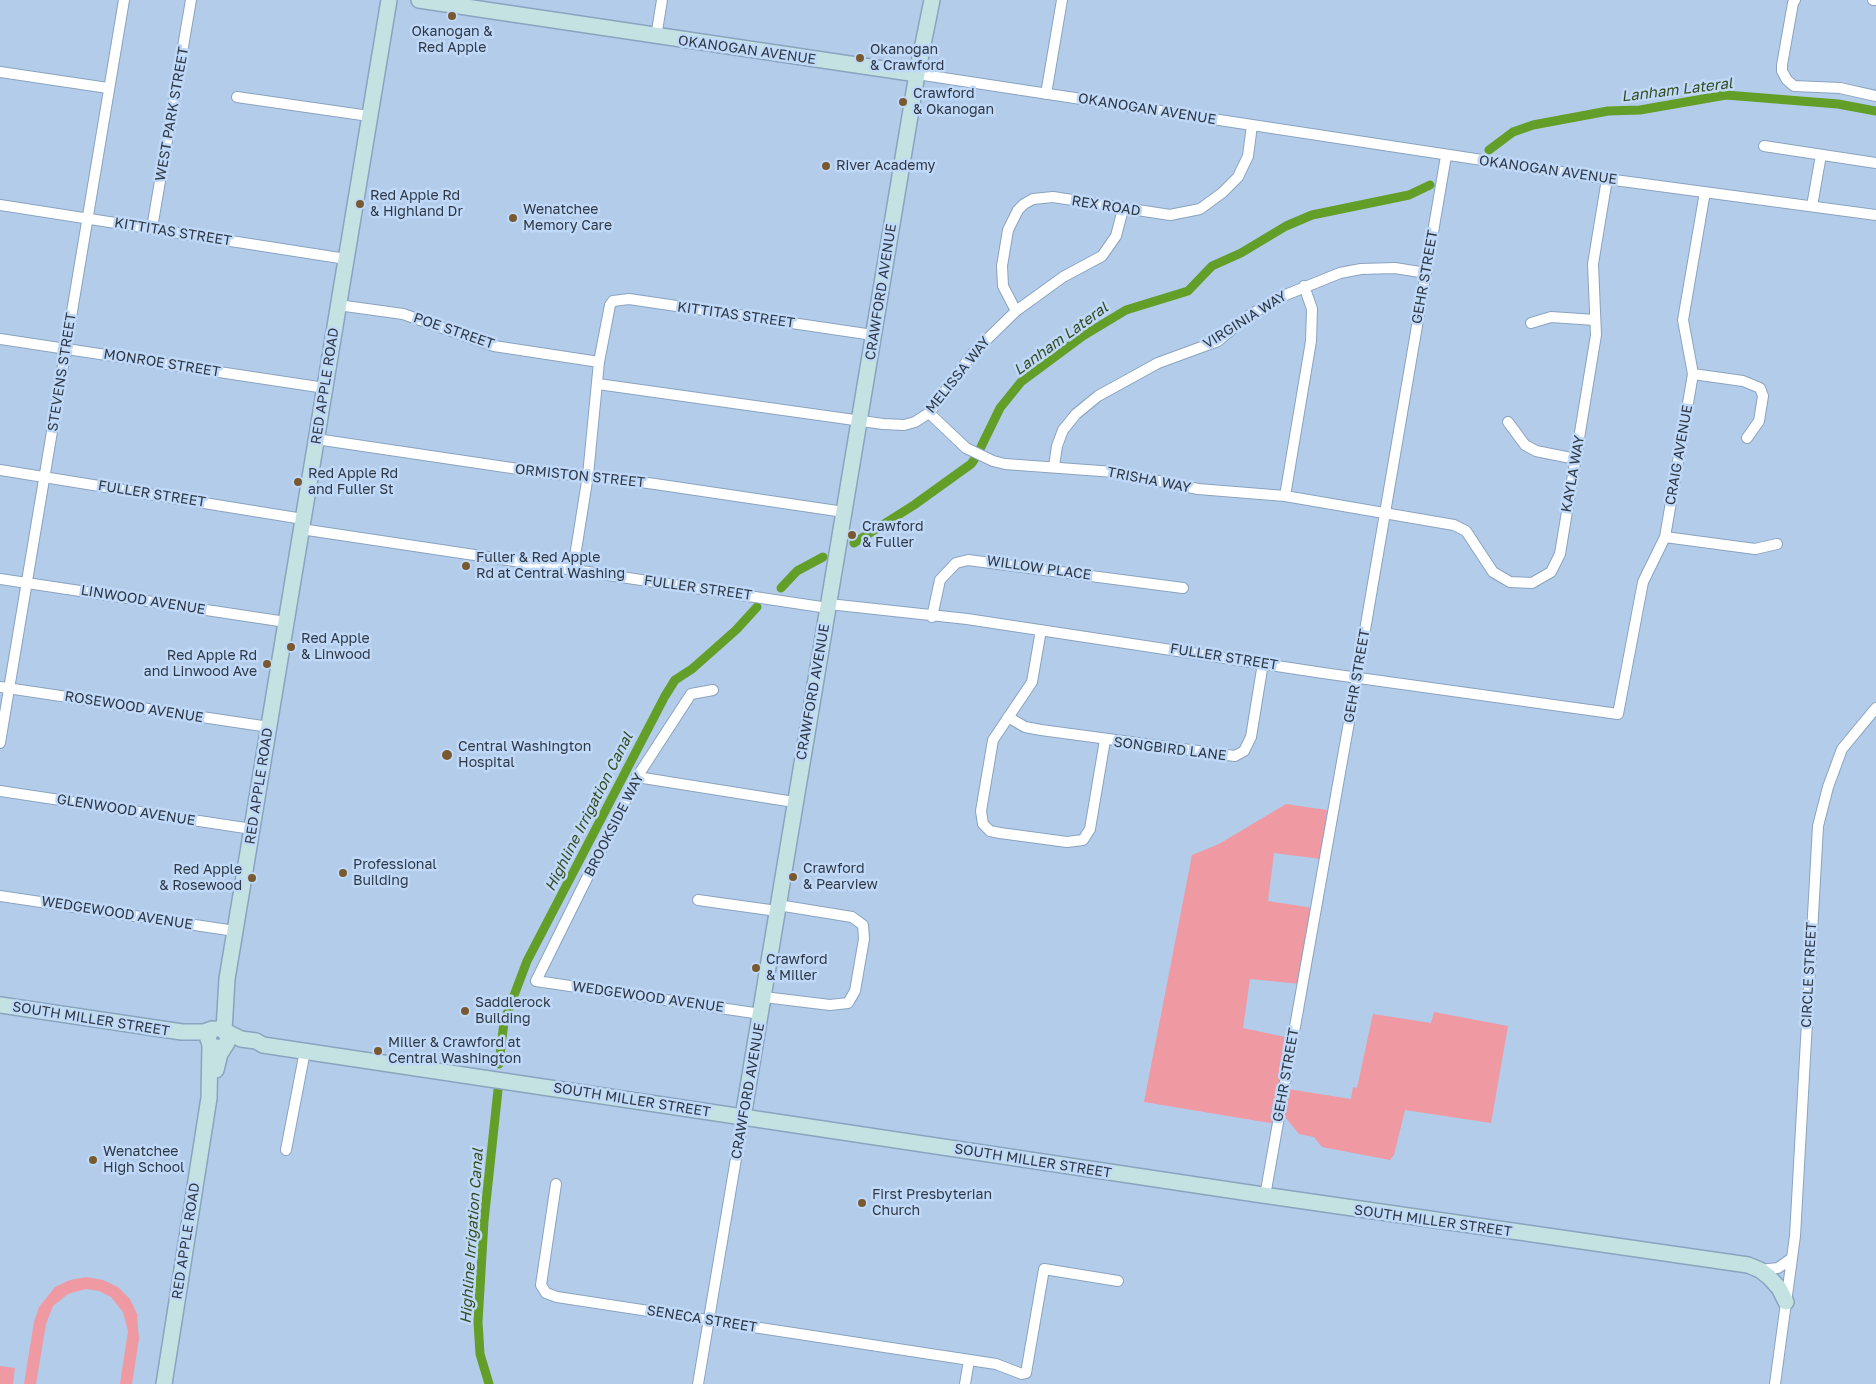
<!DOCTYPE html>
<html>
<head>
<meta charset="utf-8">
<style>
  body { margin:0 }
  canvas { display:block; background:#b3ccea }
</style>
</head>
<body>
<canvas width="1876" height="1384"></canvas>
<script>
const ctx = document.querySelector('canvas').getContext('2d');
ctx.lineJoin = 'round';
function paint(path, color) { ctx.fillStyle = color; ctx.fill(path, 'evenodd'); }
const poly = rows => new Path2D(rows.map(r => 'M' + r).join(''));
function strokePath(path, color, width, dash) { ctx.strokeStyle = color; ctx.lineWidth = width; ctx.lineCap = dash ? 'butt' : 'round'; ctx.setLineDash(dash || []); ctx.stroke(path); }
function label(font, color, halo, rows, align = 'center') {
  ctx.font = font + ' "Golos Text",sans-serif'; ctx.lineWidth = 5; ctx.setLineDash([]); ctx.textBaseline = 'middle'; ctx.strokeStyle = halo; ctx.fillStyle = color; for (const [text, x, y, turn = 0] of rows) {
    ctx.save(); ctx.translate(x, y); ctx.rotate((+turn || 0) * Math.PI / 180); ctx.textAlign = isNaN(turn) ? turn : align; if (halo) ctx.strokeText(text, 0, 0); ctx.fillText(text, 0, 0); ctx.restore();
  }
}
paint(poly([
  [1286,804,1327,810,1321,859,1274,853,1268,901,1313,908,1301,984,1250,979,1243,1028,1290,1038,1276,1124,1144,1102,1192,855,1219,844],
  [1434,1012,1508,1026,1491,1123,1405,1110,1394,1155,1390,1160,1322,1147,1314,1137,1299,1134,1285,1117,1288,1089,1351,1099,1353,1087,1357,1088,1373,1014,1431,1023],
  [86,1277,103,1280,118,1287,130,1299,137,1314,139,1339,132,1384,120,1384,128,1331,123,1312,111,1297,99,1291,86,1289,68,1294,53,1306,46,1324,36,1384,24,1384,34,1322,39,1307,55,1287,70,1280],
  [0,1366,15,1368,13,1384,0,1384]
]), '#ef99a2');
strokePath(poly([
  [1489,150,1513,132,1533,125,1608,111,1640,110,1726,95,1838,104,1876,111],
  [981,447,1000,408,1021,382,1083,336,1126,310,1188,291,1212,266,1241,253,1286,226,1312,215,1409,195,1430,185],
  [854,543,914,505,971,464,974,460],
  [781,588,797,571,823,557],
  [499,1064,504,1022,527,961,665,696,675,680,692,669,736,630,757,607],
  [489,1384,480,1354,478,1322,484,1221,498,1090]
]), '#629e28', 9);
const street = poly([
  [1795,0,1793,3,1782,65,1782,71,1787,80,1794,86,1840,88,1876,96],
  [1873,0,1876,0],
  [656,37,662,0],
  [0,72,108,88],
  [917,74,1607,179,1876,215],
  [1046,94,1062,0],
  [237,97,369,116],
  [1764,146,1876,163],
  [0,205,346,259],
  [1812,206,1821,155],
  [152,228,191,0],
  [338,305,403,314,494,346,599,362],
  [1016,311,1003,286,1002,266,1008,230,1018,210,1024,204,1033,199,1053,197,1170,215,1200,209,1222,193,1238,177,1248,156,1252,125],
  [1531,323,1551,317,1595,320],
  [0,339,325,388],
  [1693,374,1743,381,1760,388,1763,396,1759,421,1747,438],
  [598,384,883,424,904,425,915,422,929,413,973,353,1016,311,1063,277,1102,256,1116,236,1123,209],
  [929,413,966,448,993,461,1005,464,1114,472,1198,489,1285,496,1454,525,1466,531,1493,572,1510,582,1532,583,1551,572,1560,554,1596,335,1593,264,1607,179],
  [1508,422,1525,445,1536,451,1576,459],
  [316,439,552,474,588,475,655,484,844,512],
  [1054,466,1057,446,1063,430,1076,414,1098,396,1158,363,1218,341,1248,316,1283,296,1340,273,1361,269,1395,268,1426,273],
  [0,470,303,519],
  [1285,496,1311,341,1312,309,1304,286],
  [301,529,828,608],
  [1665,537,1755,549,1777,544],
  [573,569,588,475,599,362,610,305,613,301,629,299,873,335],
  [0,579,286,622],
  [829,604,967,619,1323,673,1618,714,1643,582,1665,537,1693,374,1683,320,1705,192],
  [932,617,940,580,956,563,968,560,1183,588],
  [1041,630,1032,682,993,740,981,811,983,824,990,831,1000,833,1067,842,1083,840,1090,829,1105,740],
  [0,687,269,727],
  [713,690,691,694,637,777,536,981,761,1014],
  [1008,717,1025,727,1041,730,1235,756,1244,751,1251,737,1263,663],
  [0,743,124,0],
  [637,777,794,802],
  [0,791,252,829],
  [0,896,235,931],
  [698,900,777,911],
  [764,997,830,1005,848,1003,855,991,864,939,863,925,852,917,778,905],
  [286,1150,305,1051],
  [556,1184,541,1285,546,1293,557,1297,996,1364,1022,1374,1026,1373,1044,1269,1118,1281],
  [1265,1196,1357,677,1446,156],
  [1760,1270,1778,1268,1792,1258],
  [698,1384,743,1117],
  [965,1384,969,1360],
  [1775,1384,1795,1236,1818,826,1828,787,1842,749,1876,708]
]);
const secondary = poly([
  [419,0,917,74],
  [0,1005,182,1032,204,1032,212,1029],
  [224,1030,227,979,235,931,389,0],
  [225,1031,241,1039,256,1041,263,1045,1256,1194,1748,1265,1760,1270,1769,1277,1779,1288,1786,1302],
  [216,1070,220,1054,227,1043,228,1036,221,1028,211,1030,208,1039,210,1045,219,1048,225,1045],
  [743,1117,917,74,932,0],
  [164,1384,209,1098,210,1045]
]);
strokePath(street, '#8aa3bf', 12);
strokePath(secondary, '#8aa3bf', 18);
strokePath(street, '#fff', 10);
strokePath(secondary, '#c3e2e1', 15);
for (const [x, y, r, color] of [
  [452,16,5,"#79592f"],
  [860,58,5,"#79592f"],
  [903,102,5,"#79592f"],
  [826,166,5,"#79592f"],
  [360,204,5,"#79592f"],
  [513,218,5,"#79592f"],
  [298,482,5,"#79592f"],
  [852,535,5,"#79592f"],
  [466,566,5,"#79592f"],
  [291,647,5,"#79592f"],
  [267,664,5,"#79592f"],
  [447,755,6,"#79592f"],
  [343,873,5,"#79592f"],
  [793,877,5,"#79592f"],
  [252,878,5,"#79592f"],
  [756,968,5,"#79592f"],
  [465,1011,5,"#79592f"],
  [378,1051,5,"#79592f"],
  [93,1160,5,"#79592f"],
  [862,1203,5,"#79592f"]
]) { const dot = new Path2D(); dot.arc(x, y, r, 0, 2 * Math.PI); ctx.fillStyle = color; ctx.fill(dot); strokePath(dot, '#c0d9f8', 2); }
label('14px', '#2f3945', '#c0d9f8', [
  ["Okanogan &",452,32,"center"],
  ["Red Apple",452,48,"center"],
  ["Okanogan",870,50],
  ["& Crawford",870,66],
  ["Crawford",913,94],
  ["& Okanogan",913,110],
  ["River Academy",836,166],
  ["Red Apple Rd",370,196],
  ["& Highland Dr",370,212],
  ["Wenatchee",523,210],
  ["Memory Care",523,226],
  ["Red Apple Rd",308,474],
  ["and Fuller St",308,490],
  ["Crawford",862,527],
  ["& Fuller",862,543],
  ["Fuller & Red Apple",476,558],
  ["Rd at Central Washing",476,574],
  ["Red Apple",301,639],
  ["& Linwood",301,655],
  ["Red Apple Rd",257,656,"right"],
  ["and Linwood Ave",257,672,"right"],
  ["Central Washington",458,747],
  ["Hospital",458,763],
  ["Professional",353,865],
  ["Building",353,881],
  ["Crawford",803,869],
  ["& Pearview",803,885],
  ["Red Apple",242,870,"right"],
  ["& Rosewood",242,886,"right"],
  ["Crawford",766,960],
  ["& Miller",766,976],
  ["Saddlerock",475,1003],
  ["Building",475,1019],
  ["Miller & Crawford at",388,1043],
  ["Central Washington",388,1059],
  ["Wenatchee",103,1152],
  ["High School",103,1168],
  ["First Presbyterian",872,1195],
  ["Church",872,1211]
], 'left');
label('14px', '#2f3945', '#c0d9f8', [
  ["OKANOGAN AVENUE",747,50,8],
  ["OKANOGAN AVENUE",1147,109,9],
  ["WEST PARK STREET",172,114,-80],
  ["OKANOGAN AVENUE",1548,170,8],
  ["REX ROAD",1106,206,9],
  ["KITTITAS STREET",173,232,9],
  ["GEHR STREET",1425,277,-80],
  ["CRAWFORD AVENUE",881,292,-81],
  ["KITTITAS STREET",736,315,8],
  ["VIRGINIA WAY",1245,320,-32],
  ["POE STREET",454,331,19],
  ["MONROE STREET",162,363,9],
  ["STEVENS STREET",62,372,-81],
  ["MELISSA WAY",958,375,-51],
  ["RED APPLE ROAD",325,386,-81],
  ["CRAIG AVENUE",1679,455,-80],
  ["KAYLA WAY",1573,474,-80],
  ["ORMISTON STREET",580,476,6],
  ["TRISHA WAY",1149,480,11],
  ["FULLER STREET",152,494,9],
  ["WILLOW PLACE",1039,568,8],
  ["FULLER STREET",698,588,8],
  ["LINWOOD AVENUE",143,600,9],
  ["FULLER STREET",1224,657,9],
  ["GEHR STREET",1357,676,-80],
  ["CRAWFORD AVENUE",813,692,-80],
  ["ROSEWOOD AVENUE",134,707,9],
  ["SONGBIRD LANE",1170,749,7],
  ["RED APPLE ROAD",259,786,-81],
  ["GLENWOOD AVENUE",126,810,9],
  ["BROOKSIDE WAY",614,825,-63],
  ["WEDGEWOOD AVENUE",117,913,9],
  ["CIRCLE STREET",1809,975,-87],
  ["WEDGEWOOD AVENUE",648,997,8],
  ["SOUTH MILLER STREET",91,1019,9],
  ["GEHR STREET",1286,1075,-80],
  ["CRAWFORD AVENUE",748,1091,-80],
  ["SOUTH MILLER STREET",632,1100,9],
  ["SOUTH MILLER STREET",1033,1161,9],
  ["SOUTH MILLER STREET",1433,1221,8],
  ["RED APPLE ROAD",186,1241,-81],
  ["SENECA STREET",702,1319,9]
]);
label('italic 15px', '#344d20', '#c0d9f8', [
  ["Lanham Lateral",1677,90,-7],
  ["Lanham Lateral",1061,339,-36],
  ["Highline Irrigation Canal",589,812,-63],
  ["Highline Irrigation Canal",472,1236,-86]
]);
</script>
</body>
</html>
